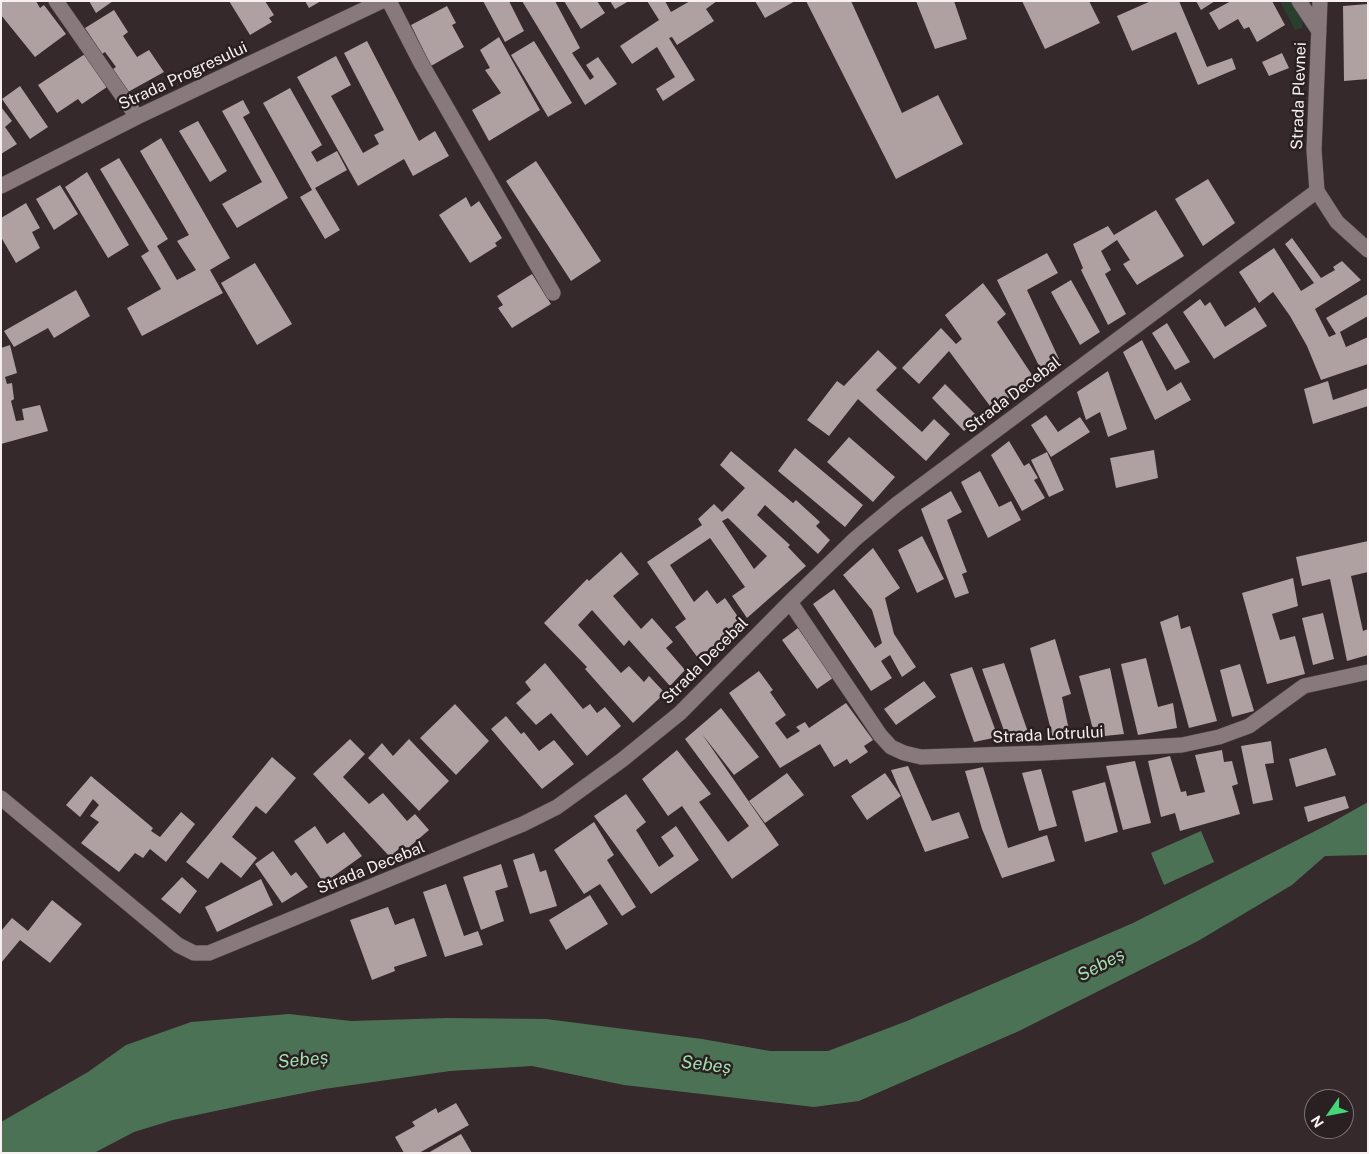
<!DOCTYPE html>
<html>
<head>
<meta charset="utf-8">
<style>
  body { margin:0 }
  #map { position:relative; width:1369px; height:1154px; overflow:hidden; background:#35292b; font-family:"Public Sans",sans-serif }
  canvas { display:block }
  .frame { position:absolute; inset:0; border:2px solid #f7eff0; pointer-events:none }
  .north { position:absolute; left:1304px; top:1089px; width:50px; height:50px; box-sizing:border-box; background:#2b2021; border:1px solid #7d7374; border-radius:50%; rotate:237deg; font-size:14px; font-weight:700; line-height:20px; text-align:center; color:#f7eff0 }
  .north::after { content:''; display:block; margin:auto; width:18px; height:22px; background:#44d77a; clip-path:polygon(50% 0,100% 100%,50% 72%,0 100%) }
</style>
</head>
<body>
<div id="map">
<canvas width="1369" height="1154"></canvas>
<div class="frame"></div>
<div class="north">N</div>
</div>
<script>
const ctx = document.querySelector('canvas').getContext('2d');
ctx.lineJoin = 'round';
function paint(path, color) { ctx.fillStyle = color; ctx.fill(path, 'evenodd'); }
const poly = rows => new Path2D(rows.map(r => 'M' + r).join(''));
function strokePath(path, color, width, dash) { ctx.strokeStyle = color; ctx.lineWidth = width; ctx.lineCap = dash ? 'butt' : 'round'; ctx.setLineDash(dash || []); ctx.stroke(path); }
function label(font, color, halo, rows, align = 'center') {
  ctx.font = font + ' "Public Sans",sans-serif'; ctx.lineWidth = 5; ctx.setLineDash([]); ctx.textBaseline = 'middle'; ctx.strokeStyle = halo; ctx.fillStyle = color; for (const [text, x, y, turn = 0] of rows) {
    ctx.save(); ctx.translate(x, y); ctx.rotate((+turn || 0) * Math.PI / 180); ctx.textAlign = isNaN(turn) ? turn : align; if (halo) ctx.strokeText(text, 0, 0); ctx.fillText(text, 0, 0); ctx.restore();
  }
}
paint(poly([
  [1280,1,1291,1,1303,19,1302,28,1295,30]
]), '#29402f');
paint(poly([
  [1368,802,1368,855,1325,856,1292,885,1198,941,1019,1031,859,1101,814,1107,624,1085,532,1066,450,1071,324,1089,258,1102,173,1120,134,1132,94,1153,1,1153,1,1122,88,1072,126,1045,191,1022,289,1014,351,1021,447,1018,546,1019,702,1039,770,1051,828,1051,907,1021,1133,923,1329,824],
  [1201,831,1214,862,1164,885,1151,853]
]), '#4c7256');
paint(poly([
  [1,1,36,1,40,8,44,5,66,34,35,57,1,15],
  [89,1,113,1,96,13],
  [229,1,265,1,274,15,269,18,272,22,250,35],
  [305,1,321,1,309,8],
  [483,1,509,1,524,31,505,42],
  [522,1,555,1,580,48,572,53,590,80,594,77,586,65,598,57,617,84,585,105],
  [564,1,597,1,605,13,581,29],
  [610,1,629,1,615,9],
  [647,1,665,1,671,12,690,1,717,1,706,9,714,21,677,45,672,37,669,38,695,80,663,101,656,89,675,77,657,47,632,64,620,46,659,20],
  [755,1,795,1,765,18],
  [806,1,851,1,902,113,938,95,963,144,896,179],
  [916,1,954,1,967,39,935,49],
  [1022,1,1089,1,1100,23,1045,49],
  [1151,1,1179,1,1207,67,1232,58,1236,69,1198,85,1176,32,1132,51,1117,16],
  [1196,1,1215,1,1201,10],
  [1231,1,1272,1,1285,25,1257,42,1249,27,1244,29,1238,19,1219,30,1209,13],
  [1368,4,1368,79,1344,81,1343,6],
  [447,6,456,23,452,25,464,47,431,66,411,25],
  [114,10,128,32,123,36,137,57,149,50,164,72,128,92,113,69,116,67,105,52,102,54,85,28],
  [499,37,540,110,489,141,472,110,501,93,485,70,490,68,480,50],
  [367,41,419,141,435,131,449,156,413,176,404,159,358,186,297,77,336,56,351,85,331,96,363,153,379,144,374,135,384,130,344,53],
  [534,41,572,103,548,117,511,55],
  [1282,53,1289,68,1269,76,1262,62],
  [85,54,107,87,82,104,78,99,57,113,38,85],
  [20,86,48,127,30,139,2,99],
  [290,88,322,145,311,152,317,162,337,151,347,170,315,188,340,230,325,239,300,197,312,190,263,103],
  [243,100,250,113,243,117,288,198,237,228,222,204,262,182,222,111],
  [1,107,12,121,5,127,17,144,1,154],
  [198,121,227,171,210,182,179,131],
  [161,138,230,258,210,270,223,293,142,336,127,308,161,289,141,256,149,251,100,169,119,158,168,239,157,246,177,280,196,270,177,241,189,235,140,151],
  [536,161,601,261,571,281,506,181],
  [87,172,129,245,108,258,65,187],
  [1208,179,1235,223,1203,246,1175,199],
  [60,185,78,214,54,230,36,199],
  [466,197,471,207,479,201,502,238,495,243,497,246,470,263,439,215],
  [26,203,40,228,32,232,40,248,16,263,1,237,1,218],
  [1156,210,1184,256,1137,285,1123,264,1130,260,1117,240,1101,251,1111,270,1105,274,1126,314,1108,325,1081,270,1083,268,1073,244,1108,226,1114,235],
  [1292,238,1321,278,1335,270,1333,267,1342,261,1361,280,1315,309,1329,337,1336,334,1326,318,1368,294,1368,316,1340,332,1346,347,1368,337,1368,364,1321,380,1307,346,1290,316,1273,292,1259,303,1239,272,1274,248,1301,291,1314,283,1285,244],
  [1047,253,1058,273,1027,290,1059,359,1041,370,997,280],
  [255,263,292,324,257,345,221,283],
  [532,274,551,304,512,328,498,308,503,305,497,296],
  [1071,280,1100,332,1080,345,1051,292],
  [983,283,1006,314,997,322,1034,378,993,410,949,351,919,384,902,368,941,328,956,344,962,339,945,315],
  [76,290,90,316,54,338,48,328,14,347,4,331],
  [1200,299,1205,306,1210,302,1225,327,1255,307,1267,326,1214,359,1183,312],
  [1167,323,1190,362,1175,370,1152,333],
  [1142,340,1167,391,1181,382,1191,400,1155,420,1123,352],
  [10,345,17,373,5,377,7,384,12,383,14,399,11,401,16,421,24,420,22,409,40,405,48,431,1,444,1,348],
  [878,350,897,368,876,390,922,432,934,419,950,434,926,461,858,399,829,436,807,420,837,381,844,386],
  [1108,371,1127,429,1108,437,1100,412,1086,420,1077,392],
  [1328,381,1333,400,1368,388,1368,406,1313,424,1304,389],
  [945,384,979,418,964,431,932,398],
  [1046,415,1058,432,1080,417,1090,432,1051,457,1031,425],
  [849,437,895,477,873,502,827,462],
  [1009,441,1024,466,1029,463,1038,478,1034,480,1045,498,1022,511,991,455],
  [795,448,863,505,845,527,778,471],
  [1154,450,1158,478,1116,488,1110,458],
  [731,451,793,503,796,500,820,522,816,526,830,540,818,554,765,505,757,515,790,545,788,547,806,566,747,618,732,596,745,587,710,538,670,565,694,602,707,590,717,604,725,598,743,624,698,658,675,627,686,619,647,562,702,525,698,519,714,504,722,512,745,488,720,465],
  [728,518,767,556,754,569,722,521],
  [1047,452,1064,490,1049,497,1031,460],
  [980,471,999,507,1011,501,1021,520,988,538,961,482],
  [951,491,962,512,947,520,967,572,962,574,969,593,955,598,921,509],
  [922,536,944,579,917,593,898,550],
  [1368,541,1368,572,1351,576,1363,631,1368,629,1368,655,1347,661,1330,579,1302,586,1296,557],
  [873,548,900,588,885,598,894,634,916,667,902,677,890,655,881,661,892,678,871,691,813,604,834,589,875,648,882,643,872,610,843,575],
  [621,552,639,574,613,596,641,629,652,618,673,642,666,648,685,670,670,686,629,640,624,646,592,610,578,625,621,673,629,666,644,682,649,676,665,693,633,723,585,669,587,667,544,623,587,579,589,581],
  [1293,578,1298,606,1272,614,1280,640,1295,636,1305,674,1267,684,1242,593],
  [1323,613,1334,659,1313,665,1302,618],
  [1178,615,1181,629,1190,626,1217,721,1189,728,1160,622],
  [798,628,833,678,817,689,782,640],
  [1055,639,1071,694,1062,697,1070,735,1053,738,1030,648],
  [1146,658,1158,707,1173,703,1177,728,1138,735,1121,664],
  [545,663,583,709,590,704,597,713,605,707,621,726,587,756,551,713,536,725,516,703,531,690,525,682],
  [1004,663,1030,738,1008,742,982,669],
  [1240,664,1254,711,1232,717,1220,670],
  [972,667,998,737,974,742,950,674],
  [1110,668,1124,734,1095,737,1079,676],
  [759,671,773,690,770,692,786,715,775,723,787,739,800,731,796,727,805,722,809,728,846,703,873,740,864,746,868,752,850,764,847,759,834,767,820,744,780,768,729,693],
  [924,681,936,697,896,725,884,709],
  [455,704,489,741,456,775,420,738],
  [721,708,759,757,734,775,702,734,779,845,732,879,682,806,668,816,642,779,677,750,711,794,699,802,728,842,749,826,685,739],
  [506,716,521,734,524,732,539,751,554,740,574,764,542,789,491,729],
  [350,739,365,754,343,777,369,804,383,793,407,821,415,814,429,830,407,849,403,845,390,857,313,774],
  [409,739,449,781,419,811,368,758,382,743,393,756],
  [1271,741,1274,763,1265,764,1273,800,1253,804,1241,746],
  [1326,748,1336,775,1296,787,1289,759],
  [1222,750,1224,762,1232,761,1238,784,1232,786,1240,814,1180,831,1175,813,1161,817,1148,761,1170,756,1181,792,1186,791,1187,796,1205,792,1195,755],
  [272,757,296,778,266,814,256,806,232,837,257,858,241,878,221,862,208,879,186,862],
  [1135,761,1151,823,1123,830,1106,766],
  [908,766,932,821,959,812,969,838,925,852,891,770],
  [983,767,1008,848,1047,835,1055,861,1002,878,982,829,965,771],
  [1041,769,1057,826,1039,831,1022,773],
  [787,773,804,795,765,823,749,801],
  [885,773,901,796,867,820,851,796],
  [91,776,153,828,151,831,160,837,181,812,195,824,166,862,150,849,143,858,135,853,119,872,81,843,99,822,90,816,99,805,93,799,80,817,66,805],
  [1105,782,1118,832,1085,842,1072,791],
  [626,794,646,822,636,830,659,867,674,856,661,837,676,826,699,860,651,894,594,816],
  [1345,796,1349,808,1308,822,1304,807],
  [594,822,614,855,607,860,636,907,622,916,600,884,584,894,554,850],
  [315,826,327,844,344,832,362,856,324,883,294,841],
  [273,851,291,876,296,872,308,887,282,903,255,864],
  [534,853,540,872,546,870,557,906,530,914,513,860],
  [501,864,508,887,495,891,504,921,481,930,463,877],
  [182,877,197,891,180,914,161,899],
  [261,879,273,905,217,932,205,907],
  [446,884,464,936,478,931,483,945,445,957,423,892],
  [590,895,608,924,566,950,549,920],
  [52,900,82,924,50,963,20,940,1,963,1,931,12,918,28,931],
  [388,907,395,925,414,918,427,956,394,967,395,971,372,980,350,920],
  [456,1103,469,1125,419,1153,404,1153,395,1137,415,1126,412,1122,436,1108,438,1113],
  [461,1134,472,1153,428,1153]
]), '#afa0a2');
const minor = poly([
  [56,1,137,117],
  [389,1,421,63,553,293],
  [1299,1,1319,31],
  [1320,1,1314,150,1317,191,1337,222,1368,250],
  [1,186,137,117,382,1],
  [790,602,880,735,891,747,904,753,921,757,1043,753,1182,745,1219,737,1249,726,1304,686,1368,672],
  [1,798,178,945,194,953,209,953,523,824,557,807,622,760,680,713,790,602,855,539,897,504,1317,191]
]);
strokePath(minor, '#514749', 16);
strokePath(minor, '#887a7c', 15);
label('16px', '#f7eff0', '#2b2021', [
  ["Strada Progresului",183,76,-25],
  ["Strada Plevnei",1299,96,-88],
  ["Strada Decebal",1013,395,-37],
  ["Strada Decebal",705,661,-45],
  ["Strada Lotrului",1048,735,-3],
  ["Strada Decebal",371,868,-22]
]);
label('italic 18px', '#a0dfb0', '#2b2021', [
  ["Sebeș",1101,965,-28],
  ["Sebeș",303,1060,-5],
  ["Sebeș",706,1065,7]
]);
</script>
</body>
</html>
